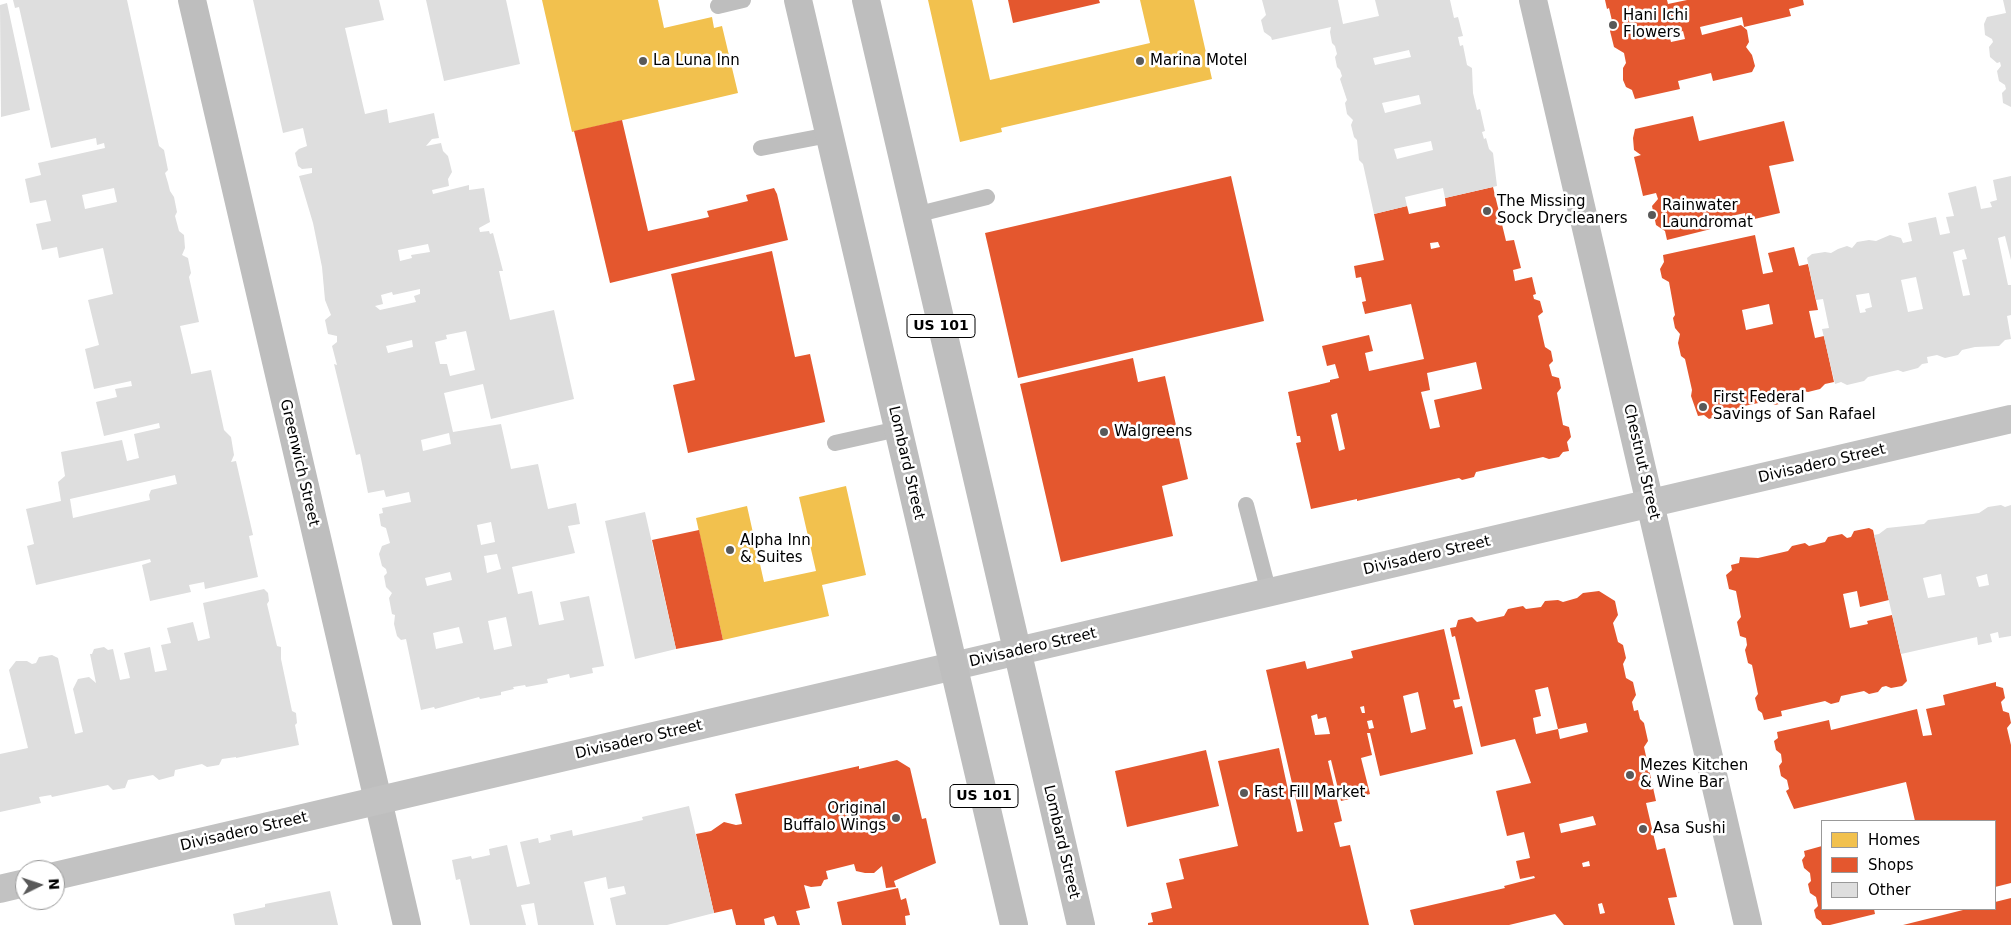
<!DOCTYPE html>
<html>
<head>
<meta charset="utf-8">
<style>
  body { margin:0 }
  #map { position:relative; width:2011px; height:925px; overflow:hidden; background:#fff; font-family:"DejaVu Sans",sans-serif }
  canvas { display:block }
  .legend { position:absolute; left:1821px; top:820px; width:175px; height:90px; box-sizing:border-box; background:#fff; border:1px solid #999; margin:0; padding:6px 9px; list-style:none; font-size:15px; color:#000 }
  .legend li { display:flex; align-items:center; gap:10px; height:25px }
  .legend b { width:25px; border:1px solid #999 }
  .north { position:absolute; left:15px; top:860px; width:50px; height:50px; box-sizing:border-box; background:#fff; border:1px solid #999; border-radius:50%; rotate:86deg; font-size:14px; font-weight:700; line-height:20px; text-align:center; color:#000 }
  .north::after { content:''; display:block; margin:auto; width:18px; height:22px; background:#595959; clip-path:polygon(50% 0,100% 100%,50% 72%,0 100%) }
</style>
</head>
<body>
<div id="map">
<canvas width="2011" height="925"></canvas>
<ul class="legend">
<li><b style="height:14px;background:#f2c14e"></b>Homes</li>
<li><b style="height:14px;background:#e4572e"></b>Shops</li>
<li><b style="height:14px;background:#dedede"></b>Other</li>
</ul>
<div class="north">N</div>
</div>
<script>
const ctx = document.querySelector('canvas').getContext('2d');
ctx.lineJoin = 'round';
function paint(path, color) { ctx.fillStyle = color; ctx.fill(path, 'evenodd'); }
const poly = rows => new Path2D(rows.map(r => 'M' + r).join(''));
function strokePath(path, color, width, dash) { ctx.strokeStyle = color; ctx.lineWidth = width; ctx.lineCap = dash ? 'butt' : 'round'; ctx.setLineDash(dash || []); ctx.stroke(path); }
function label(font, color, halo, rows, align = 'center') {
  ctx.font = font + ' "DejaVu Sans",sans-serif'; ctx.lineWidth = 5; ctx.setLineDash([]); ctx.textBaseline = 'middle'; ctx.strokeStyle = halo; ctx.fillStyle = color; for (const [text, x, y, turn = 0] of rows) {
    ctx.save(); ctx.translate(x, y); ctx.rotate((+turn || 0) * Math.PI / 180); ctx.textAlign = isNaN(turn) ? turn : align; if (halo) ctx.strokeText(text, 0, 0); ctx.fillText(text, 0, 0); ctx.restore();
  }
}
paint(poly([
  [542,0,658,0,664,28,712,17,714,28,722,26,738,93,572,132],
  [928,0,972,0,990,80,1150,43,1140,0,1194,0,1212,79,1001,128,1002,132,960,142],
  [846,486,866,575,822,585,829,616,723,640,696,518,747,506,764,582,816,571,799,497]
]), '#f2c14e');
paint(poly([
  [1008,0,1099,0,1100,3,1013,23],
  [1605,0,1667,0,1668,4,1687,0,1803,0,1804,5,1789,9,1791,16,1744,27,1742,17,1700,27,1702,35,1741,25,1747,30,1749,42,1746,47,1752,55,1755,66,1752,72,1713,81,1711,73,1678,81,1680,89,1635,99,1632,90,1626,87,1623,80,1623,68,1626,63,1624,53,1614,47,1610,31,1613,25,1609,8,1607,9],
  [1683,31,1685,39,1671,42,1669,35],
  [1693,116,1699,141,1784,121,1794,161,1769,166,1780,213,1746,221,1745,213,1709,221,1711,229,1667,240,1665,231,1656,225,1652,206,1658,199,1656,193,1643,196,1634,157,1641,155,1634,150,1633,138,1635,129],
  [622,120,648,231,709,217,707,211,748,201,746,195,774,188,777,194,788,240,610,283,574,131],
  [1231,176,1264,321,1018,378,985,233],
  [1493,187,1506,241,1514,240,1521,268,1513,270,1515,281,1532,277,1536,294,1533,295,1534,299,1540,301,1543,312,1538,316,1545,347,1551,351,1553,361,1549,365,1552,376,1559,378,1561,388,1557,393,1563,425,1569,427,1571,437,1567,442,1569,451,1563,452,1559,457,1549,459,1543,457,1476,472,1474,477,1462,480,1459,478,1357,501,1357,499,1311,509,1296,443,1301,442,1300,436,1297,436,1288,392,1330,382,1330,380,1339,378,1335,364,1327,366,1322,346,1369,335,1373,351,1365,353,1369,371,1424,359,1411,304,1365,314,1362,302,1366,301,1361,277,1356,278,1354,266,1384,260,1374,214,1407,206,1409,214,1446,206,1445,198],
  [1438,242,1440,247,1431,249,1430,243],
  [1476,362,1482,389,1434,400,1440,427,1430,429,1421,392,1430,390,1427,373],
  [1337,413,1345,449,1339,451,1331,415],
  [1755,235,1763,274,1773,272,1768,253,1794,247,1799,266,1808,264,1818,310,1809,311,1815,338,1824,336,1834,382,1825,384,1820,389,1808,392,1799,390,1789,392,1790,396,1786,397,1783,403,1775,405,1768,401,1744,406,1740,412,1732,414,1726,410,1715,412,1712,418,1709,419,1704,415,1698,416,1691,396,1692,390,1685,359,1681,356,1678,343,1680,334,1675,328,1673,318,1675,315,1669,282,1662,278,1660,269,1664,262,1663,255],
  [1769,304,1773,324,1746,330,1742,310],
  [772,251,795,357,810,354,825,422,688,453,673,385,695,380,671,274],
  [1133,358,1138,382,1165,376,1188,479,1162,486,1173,536,1061,562,1020,384],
  [1869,528,1873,530,1889,600,1860,607,1857,591,1843,594,1850,628,1868,624,1867,621,1892,615,1907,681,1902,686,1891,688,1886,686,1882,687,1878,692,1869,694,1864,691,1841,696,1839,702,1831,704,1825,701,1781,711,1782,716,1764,720,1762,713,1758,710,1755,698,1758,694,1752,665,1748,663,1745,650,1747,645,1746,638,1740,636,1737,622,1741,617,1736,591,1729,589,1726,575,1732,570,1731,565,1739,563,1740,557,1758,558,1788,551,1792,546,1805,543,1809,546,1825,542,1828,537,1842,534,1847,538,1851,537,1854,531],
  [699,530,723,640,676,649,652,540],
  [1599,591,1615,601,1618,615,1613,623,1618,642,1623,645,1626,658,1623,664,1626,678,1633,682,1636,695,1632,702,1634,711,1638,710,1640,719,1644,723,1648,741,1644,747,1656,801,1646,803,1657,850,1665,848,1677,897,1668,898,1675,925,1564,925,1555,914,1509,925,1414,925,1410,910,1505,888,1504,886,1535,878,1534,876,1520,879,1516,861,1530,858,1524,832,1507,836,1496,791,1531,783,1515,739,1481,747,1455,636,1452,637,1450,628,1456,627,1458,620,1472,617,1477,622,1504,616,1508,609,1523,606,1526,609,1541,607,1545,601,1558,600,1563,602,1577,598,1583,593],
  [1548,687,1558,729,1536,734,1533,718,1541,716,1535,690],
  [1586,723,1588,732,1560,739,1558,729],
  [1593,816,1596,825,1561,833,1559,824],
  [1589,861,1590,866,1583,867,1582,863],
  [1602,903,1605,913,1600,914,1598,904],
  [1444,629,1460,699,1453,700,1455,708,1462,706,1473,754,1380,776,1370,733,1367,733,1372,755,1361,758,1370,794,1341,801,1331,760,1328,761,1342,821,1334,823,1340,847,1350,845,1369,925,1148,925,1148,923,1153,922,1151,913,1172,908,1166,883,1184,879,1179,859,1238,846,1218,761,1279,748,1297,832,1303,831,1266,670,1305,661,1307,669,1353,658,1351,651],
  [1418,692,1426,729,1411,733,1403,696],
  [1364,706,1365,713,1362,713,1360,707],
  [1317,714,1318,719,1326,717,1330,734,1315,735,1311,716],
  [1372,720,1374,728,1369,729,1367,721],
  [1996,682,1996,686,2003,688,2005,698,2001,702,2003,711,2009,713,2011,723,2007,728,2011,745,2011,883,1995,887,1995,821,1915,821,1906,782,1794,809,1786,791,1789,789,1787,780,1781,776,1779,766,1782,762,1781,754,1776,750,1774,741,1778,738,1777,732,1829,720,1831,730,1917,709,1923,736,1932,735,1926,709,1945,705,1943,695],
  [1206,750,1219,806,1127,827,1115,771],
  [897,760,910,768,922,819,926,818,936,863,894,881,896,887,886,888,882,866,874,873,865,873,856,871,854,864,826,871,828,879,824,880,821,886,811,887,804,885,810,908,796,911,800,925,777,925,774,916,764,919,765,925,736,925,732,909,714,913,696,834,711,831,724,822,736,825,742,824,735,794,859,766,859,769],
  [1822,846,1822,909,1874,909,1875,914,1830,925,1822,925,1821,922,1816,918,1814,910,1818,906,1816,897,1810,893,1808,884,1811,881,1810,873,1804,868,1802,860,1805,856,1804,851],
  [898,888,901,900,906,898,910,915,905,916,906,925,842,925,837,902],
  [2011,898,2011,925,1903,925,1967,909,1995,909,1995,902]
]), '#e4572e');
paint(poly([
  [13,0,127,0,159,146,164,150,168,170,165,173,168,183,170,191,174,197,177,212,175,216,179,231,184,235,185,248,182,255,188,258,191,273,189,277,199,322,180,326,191,372,191,374,211,370,224,430,231,437,234,455,231,462,236,461,253,535,249,536,258,577,205,589,204,582,189,585,191,592,150,601,142,565,151,562,150,559,36,585,27,546,34,544,26,509,61,501,58,482,65,476,61,452,122,440,127,461,139,458,134,434,160,428,159,423,104,436,96,402,117,397,115,389,132,386,131,381,94,389,85,349,99,345,88,300,113,294,103,248,59,258,57,247,42,250,36,224,51,221,46,200,30,203,25,179,41,175,38,163,105,148,104,143,97,145,96,138,51,148,19,7,15,8],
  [114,188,117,202,85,209,82,195],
  [175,475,177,484,151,490,149,495,150,500,73,518,70,499],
  [253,0,379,0,384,20,345,28,365,114,387,109,389,123,434,113,439,138,432,139,426,146,441,143,443,151,448,156,452,172,448,179,449,186,432,190,433,194,469,185,469,190,484,188,490,222,479,228,480,232,489,231,490,234,493,233,503,271,499,271,510,320,554,310,574,399,491,419,483,384,444,393,453,432,501,424,511,469,538,464,548,509,576,503,580,524,568,526,575,553,512,567,518,594,532,591,539,625,564,620,560,602,589,596,604,666,592,668,593,673,570,678,569,674,547,679,548,683,526,687,525,685,513,687,514,689,501,692,501,695,480,699,479,697,435,709,434,707,421,710,406,639,401,640,397,636,394,624,395,615,392,614,389,598,392,593,386,587,384,576,387,573,386,569,382,566,379,554,382,546,390,543,386,528,381,526,379,514,383,513,382,508,411,502,409,492,386,497,384,490,368,493,360,454,356,455,334,364,337,365,332,346,337,342,337,336,328,334,325,320,331,315,325,300,322,267,313,223,299,176,312,173,312,168,302,169,298,166,295,153,299,149,307,146,303,128,283,133],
  [428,244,430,252,411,255,412,258,400,261,398,250],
  [420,289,420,294,414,296,416,302,380,310,375,306,383,304,381,295,392,292,393,295],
  [466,331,475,370,450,376,447,364,440,364,435,342,447,339,446,335],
  [412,340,413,347,388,353,386,346],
  [449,433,451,444,423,451,421,440],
  [491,522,495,542,481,545,477,525],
  [497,554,501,569,487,573,484,556],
  [450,572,452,580,427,586,425,578],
  [506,617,512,646,494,650,488,621],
  [459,627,463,643,436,649,433,633],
  [426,0,506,0,520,64,444,81],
  [1262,0,1338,0,1343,24,1379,16,1375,0,1450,0,1454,18,1458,17,1463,36,1458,37,1460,46,1463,45,1467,65,1472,68,1473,93,1477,110,1480,109,1485,131,1482,132,1484,139,1486,138,1489,149,1493,153,1497,186,1445,198,1443,188,1405,197,1407,206,1374,214,1363,164,1359,160,1357,140,1354,137,1351,125,1353,120,1347,114,1345,103,1347,100,1340,79,1342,76,1340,70,1337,67,1335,57,1337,54,1335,46,1332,43,1330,32,1331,27,1272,40,1271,37,1264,32,1261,20,1266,15],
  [1409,50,1411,57,1375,65,1373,58],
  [1419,95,1421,104,1385,113,1382,103],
  [1431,141,1433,150,1397,159,1394,149],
  [2003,0,2011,0,2011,107,2003,103,2002,93,2006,89,2005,85,1999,81,1997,71,2001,66,2000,62,1997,63,1990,57,1989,47,1993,42,1992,39,1985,35,1984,24,1987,17,2006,13],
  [7,3,30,110,1,117,0,5],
  [2011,176,2011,260,2005,236,1998,238,2008,285,2011,285,2011,315,2007,316,2011,339,2005,340,1999,346,1975,347,1962,350,1958,355,1945,358,1937,355,1927,357,1928,363,1922,364,1918,368,1903,372,1898,370,1868,377,1864,381,1847,385,1841,382,1835,384,1822,329,1829,328,1823,299,1816,300,1807,258,1812,254,1825,252,1831,253,1838,249,1847,246,1852,248,1857,242,1869,240,1876,241,1890,235,1901,238,1903,243,1912,241,1908,223,1936,217,1940,235,1950,233,1946,217,1954,216,1948,193,1976,186,1981,209,1992,207,1990,202,1997,200,1993,180],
  [1964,249,1967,259,1962,260,1970,295,1963,296,1953,252],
  [1916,277,1923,309,1908,312,1901,280],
  [1869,293,1872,307,1865,309,1866,312,1860,313,1856,295],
  [2001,505,2005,507,2011,505,2011,636,1999,638,1998,632,1990,634,1992,642,1978,645,1977,637,1901,654,1874,535,1879,534,1887,528,1924,524,1928,520,1979,513,1988,507],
  [1941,574,1945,595,1928,598,1923,578],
  [1987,574,1989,585,1979,587,1976,577],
  [645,512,676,649,635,659,605,521],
  [264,589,268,593,269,601,267,604,277,646,281,647,281,659,292,711,296,713,297,723,295,725,299,745,236,758,236,757,222,759,219,765,207,767,202,764,175,770,174,776,159,780,153,775,128,780,125,788,113,790,108,785,52,797,51,795,39,797,41,803,0,812,0,754,28,748,9,670,16,661,27,661,32,664,36,663,39,657,52,655,58,658,75,734,83,732,73,689,78,679,89,677,96,683,90,654,92,654,94,649,104,647,108,650,113,649,120,680,130,678,124,653,150,647,155,672,167,670,161,645,171,643,167,628,193,622,198,641,210,638,203,603],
  [689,806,714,913,667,925,616,925,610,898,626,894,624,886,608,889,606,877,584,882,594,925,538,925,534,903,521,905,526,925,470,925,460,879,456,880,452,860,471,856,472,859,490,855,489,849,507,845,517,887,530,884,520,842,538,838,539,843,551,840,550,835,572,830,573,836,643,820,642,817],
  [330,891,338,925,235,925,233,914,265,907,265,904]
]), '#dedede');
strokePath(poly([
  [718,6,743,0],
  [761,148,829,135],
  [915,215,987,197],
  [835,443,898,429],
  [1246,505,1269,593]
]), '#bebebe', 16);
strokePath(poly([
  [192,0,407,925],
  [1533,0,1748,925]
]), '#bebebe', 28);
strokePath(poly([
  [55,876,2011,419],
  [0,889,25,883]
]), '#c2c2c2', 28);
strokePath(poly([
  [798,0,1014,925],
  [866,0,1081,925]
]), '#bebebe', 28);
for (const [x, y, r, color] of [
  [1613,25,5,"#595959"],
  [643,61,5,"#595959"],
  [1140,61,5,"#595959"],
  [1487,211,5,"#595959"],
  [1652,215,5,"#595959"],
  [1703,407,5,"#595959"],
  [1104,432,5,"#595959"],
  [730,550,5,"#595959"],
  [1630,775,5,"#595959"],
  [1244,793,5,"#595959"],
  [896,818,5,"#595959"],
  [1643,829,5,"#595959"]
]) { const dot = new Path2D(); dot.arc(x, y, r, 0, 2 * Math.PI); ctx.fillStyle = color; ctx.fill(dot); strokePath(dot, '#fff', 2); }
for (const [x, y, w] of [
  [941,326,68],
  [984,796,68]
]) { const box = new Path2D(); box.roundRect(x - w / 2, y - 11.5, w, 23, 4); ctx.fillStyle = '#fff'; ctx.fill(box); strokePath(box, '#000', 1); }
label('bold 14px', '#000', null, [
  ["US 101",941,326],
  ["US 101",984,796]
]);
label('15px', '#000', '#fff', [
  ["Hani Ichi",1623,16],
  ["Flowers",1623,33],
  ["La Luna Inn",653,61],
  ["Marina Motel",1150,61],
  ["The Missing",1497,202],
  ["Sock Drycleaners",1497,219],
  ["Rainwater",1662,206],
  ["Laundromat",1662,223],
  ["First Federal",1713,398],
  ["Savings of San Rafael",1713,415],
  ["Walgreens",1114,432],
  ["Alpha Inn",740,541],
  ["& Suites",740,558],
  ["Mezes Kitchen",1640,766],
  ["& Wine Bar",1640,783],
  ["Fast Fill Market",1254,793],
  ["Original",886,809,"right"],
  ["Buffalo Wings",886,826,"right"],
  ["Asa Sushi",1653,829]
], 'left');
label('15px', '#000', '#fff', [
  ["Chestnut Street",1641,462,77],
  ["Greenwich Street",299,463,77],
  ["Lombard Street",906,463,77],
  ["Divisadero Street",1822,464,-13],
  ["Divisadero Street",1427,556,-13],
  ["Divisadero Street",1033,648,-13],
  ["Divisadero Street",639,740,-13],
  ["Divisadero Street",244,832,-13],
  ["Lombard Street",1061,842,77]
]);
</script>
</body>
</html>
